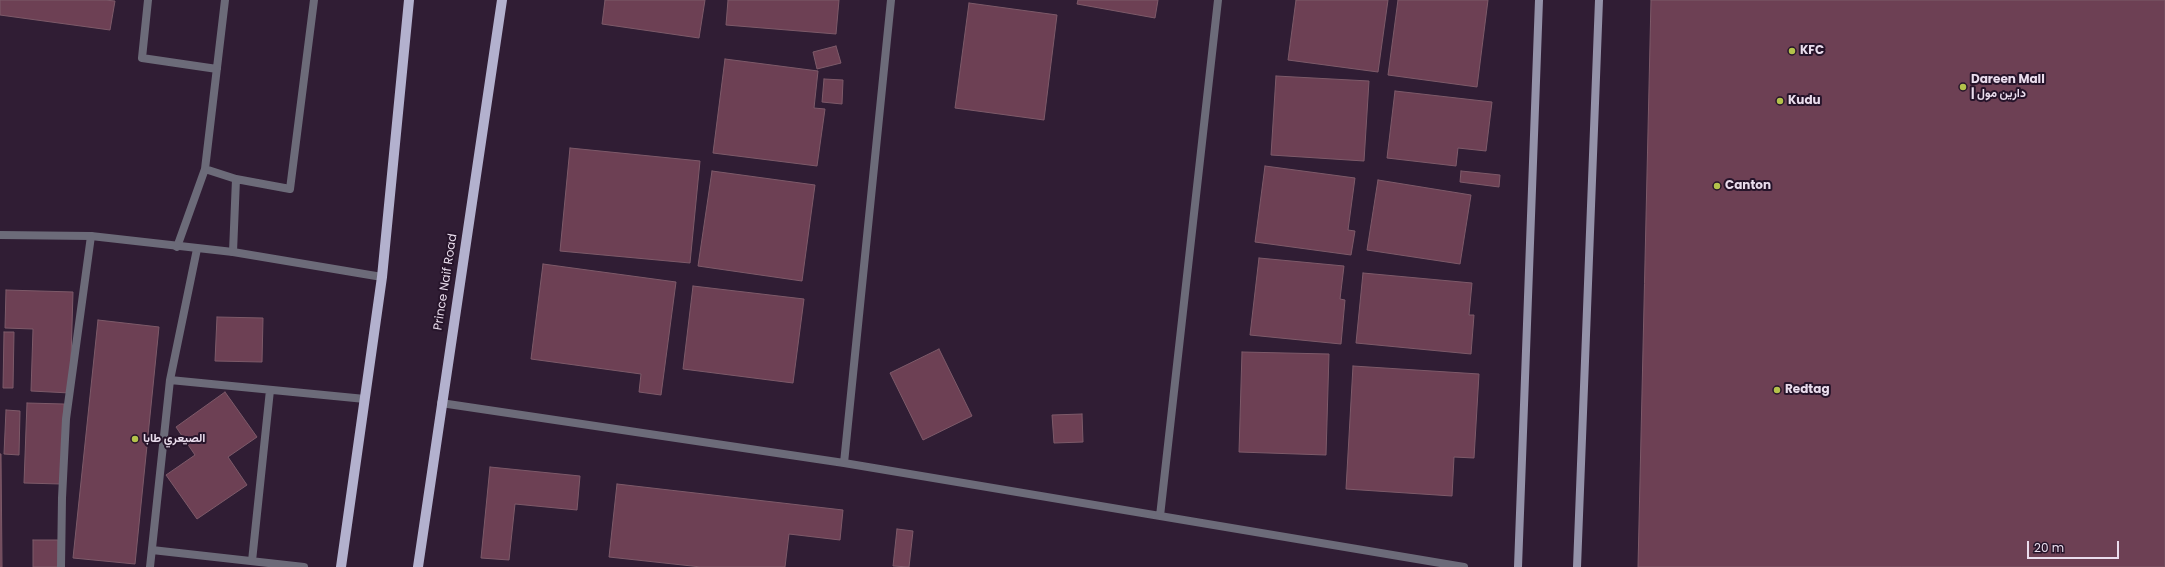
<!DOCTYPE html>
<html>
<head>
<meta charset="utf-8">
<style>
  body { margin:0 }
  #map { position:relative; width:2165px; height:567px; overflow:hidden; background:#301d34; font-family:Poppins,sans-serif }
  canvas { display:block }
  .scale { position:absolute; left:2027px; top:541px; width:92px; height:18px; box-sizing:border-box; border:2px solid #eadded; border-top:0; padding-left:5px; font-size:12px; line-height:14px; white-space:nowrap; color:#eadded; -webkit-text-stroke:3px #26142a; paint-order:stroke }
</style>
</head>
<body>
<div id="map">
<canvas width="2165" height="567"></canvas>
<div class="scale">20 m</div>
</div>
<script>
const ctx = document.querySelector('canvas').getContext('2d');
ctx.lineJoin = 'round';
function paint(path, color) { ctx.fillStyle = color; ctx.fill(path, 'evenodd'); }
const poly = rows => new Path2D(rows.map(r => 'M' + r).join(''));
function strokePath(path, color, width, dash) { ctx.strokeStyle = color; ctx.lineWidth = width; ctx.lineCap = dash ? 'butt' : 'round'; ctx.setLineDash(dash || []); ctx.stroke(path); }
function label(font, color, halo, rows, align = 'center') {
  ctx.font = font + ' Poppins,Vazirmatn,sans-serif'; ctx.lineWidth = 4; ctx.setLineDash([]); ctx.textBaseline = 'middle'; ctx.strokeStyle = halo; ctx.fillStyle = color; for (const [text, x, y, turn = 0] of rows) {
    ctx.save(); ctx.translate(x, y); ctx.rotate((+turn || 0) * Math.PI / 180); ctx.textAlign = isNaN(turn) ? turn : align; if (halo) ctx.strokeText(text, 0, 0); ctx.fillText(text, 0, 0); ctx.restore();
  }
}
const building = poly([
  [0,0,105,0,115,1,110,30,0,15,0,0],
  [605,0,705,0,699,38,602,24,605,0],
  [728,0,839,0,836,34,726,25,728,0],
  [1078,0,1158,0,1155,18,1077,4,1078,0],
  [1296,0,1388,0,1378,72,1288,60,1296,0],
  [1398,0,1488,0,1477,87,1388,75,1398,0],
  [1651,0,2165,0,2165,567,1638,567,1651,0],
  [969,3,1057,15,1044,120,955,108,969,3],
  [836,46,841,63,817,69,813,52,836,46],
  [725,59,818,71,814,108,825,109,817,166,713,153,725,59],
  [1276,76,1369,81,1364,161,1271,155,1276,76],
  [824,79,843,80,842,104,822,102,824,79],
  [1395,91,1492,102,1486,151,1458,148,1456,166,1387,158,1395,91],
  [570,148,700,161,690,263,560,251,570,148],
  [1265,166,1355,178,1348,230,1355,231,1351,255,1255,242,1265,166],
  [712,171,815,185,802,281,698,266,712,171],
  [1461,171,1500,175,1499,187,1460,182,1461,171],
  [1378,180,1471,195,1460,264,1367,250,1378,180],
  [1259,258,1344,266,1340,299,1345,300,1341,344,1250,335,1259,258],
  [543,264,676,282,661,395,639,392,641,374,531,359,543,264],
  [1363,273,1472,283,1469,315,1474,315,1471,354,1356,343,1363,273],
  [693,286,804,299,793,383,683,369,693,286],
  [6,290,73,292,70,393,31,391,33,329,5,328,6,290],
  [217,317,263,318,262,362,215,361,217,317],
  [98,320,159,327,135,564,73,558,98,320],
  [4,332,14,332,13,388,3,388,4,332],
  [939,349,972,416,923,440,890,373,939,349],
  [1242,352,1329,354,1326,455,1239,452,1242,352],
  [1353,366,1479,374,1474,458,1454,457,1452,496,1346,489,1353,366],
  [225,392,257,437,228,457,247,485,197,519,166,475,195,455,176,427,225,392],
  [27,403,64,404,61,484,24,483,27,403],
  [6,410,20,411,19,455,4,454,6,410],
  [1082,414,1083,442,1054,443,1052,415,1082,414],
  [0,454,1,454,2,567,0,567,0,454],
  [490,467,580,476,577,510,515,504,509,560,481,558,490,467],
  [617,484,843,510,840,540,789,534,785,567,701,567,609,557,617,484],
  [897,529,913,531,909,567,893,566,897,529],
  [33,540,58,540,58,567,33,567,33,540]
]);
paint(building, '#6d4054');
strokePath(building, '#7d5a69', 1);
strokePath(poly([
  [148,0,142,58,217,69],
  [205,169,236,179,233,252],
  [236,179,290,189,314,0],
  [177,247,205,169,225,0],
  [170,380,365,399],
  [152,550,304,567],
  [252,561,270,390],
  [61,567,62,498,66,419,91,236],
  [150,567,170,380,197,249]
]), '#6c6b79', 8);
strokePath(poly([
  [0,235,91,236,233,252,382,277],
  [441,403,844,463,1464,567],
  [844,463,891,0],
  [1160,516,1218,0]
]), '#6c6b79', 8);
strokePath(poly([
  [1518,567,1539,0],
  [1577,567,1599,0]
]), '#9492a9', 8);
strokePath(poly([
  [341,567,382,277,409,0],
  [418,567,502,0]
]), '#b3b1ce', 10);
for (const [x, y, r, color] of [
  [1792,51,4,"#b3c24b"],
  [1963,87,4,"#b3c24b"],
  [1780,101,4,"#b3c24b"],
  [1717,186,4,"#b3c24b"],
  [1777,390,4,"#b3c24b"],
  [135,439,4,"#b3c24b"]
]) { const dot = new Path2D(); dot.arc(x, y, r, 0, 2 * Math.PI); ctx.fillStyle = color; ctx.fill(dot); strokePath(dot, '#26142a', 1.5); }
label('bold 12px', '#eadded', '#26142a', [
  ["KFC",1800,51],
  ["Dareen Mall",1971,80],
  ["| دارين مول",1971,94],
  ["Kudu",1788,101],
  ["Canton",1725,186],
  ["Redtag",1785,390],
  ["الصيعري طابا",143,439]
], 'left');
label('12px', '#eadded', '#26142a', [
  ["Prince Naif Road",446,282,-81]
]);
</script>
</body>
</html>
